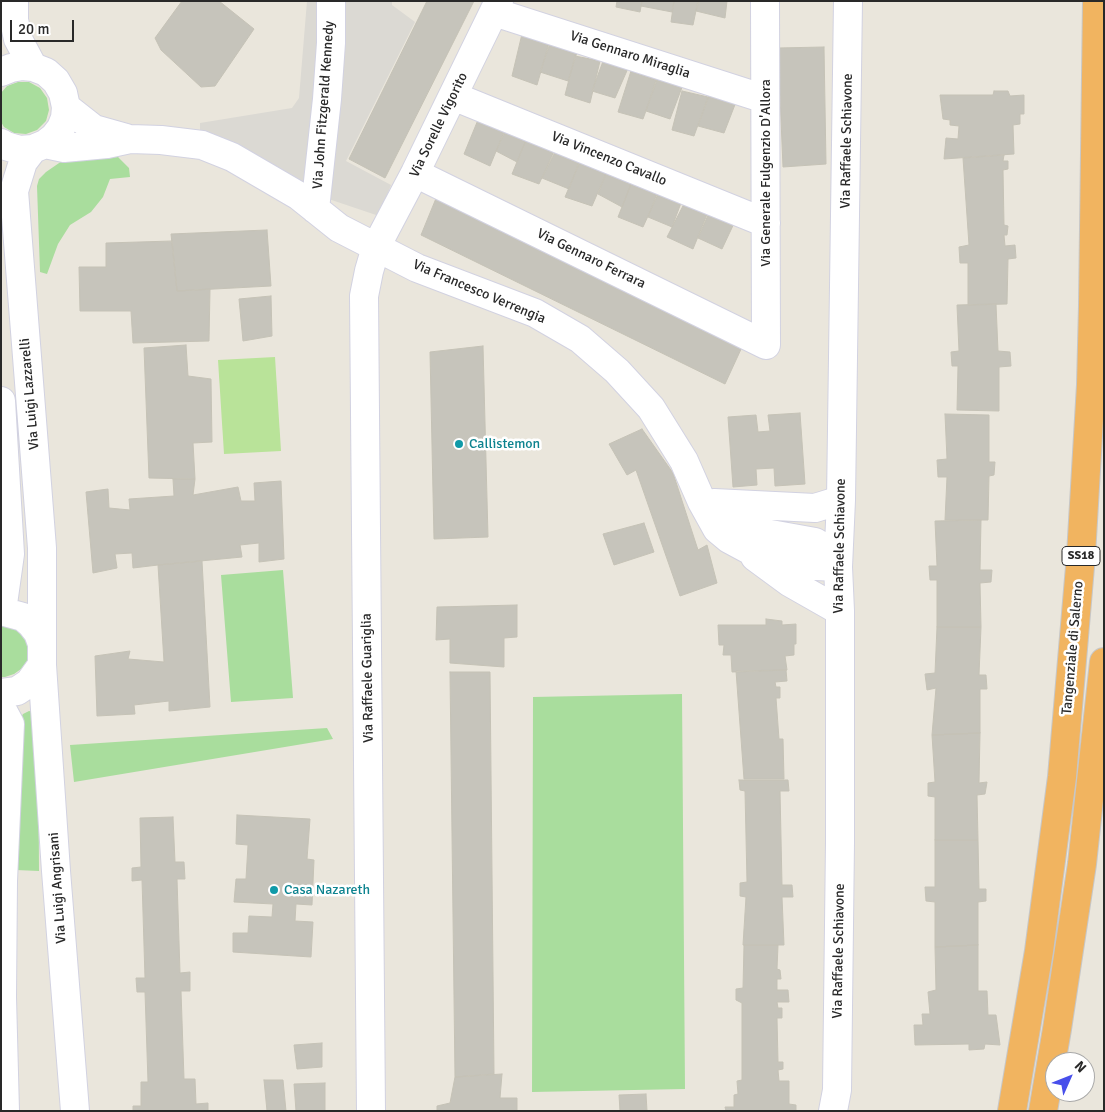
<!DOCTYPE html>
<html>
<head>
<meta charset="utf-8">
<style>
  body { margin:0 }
  #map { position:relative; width:1105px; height:1112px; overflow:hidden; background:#eae6dc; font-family:Signika,sans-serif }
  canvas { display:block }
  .frame { position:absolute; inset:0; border:2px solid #292929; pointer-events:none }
  .north { position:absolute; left:1045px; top:1052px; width:50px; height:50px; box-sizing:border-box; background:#fff; border:1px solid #a9a9a9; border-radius:50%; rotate:46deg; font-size:14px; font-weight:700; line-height:20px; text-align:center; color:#292929 }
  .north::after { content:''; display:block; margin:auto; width:18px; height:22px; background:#484feb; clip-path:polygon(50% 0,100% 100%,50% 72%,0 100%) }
  .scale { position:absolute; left:10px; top:20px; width:64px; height:22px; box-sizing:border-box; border:2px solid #292929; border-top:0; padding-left:6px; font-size:15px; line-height:18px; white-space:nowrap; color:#292929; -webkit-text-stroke:4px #fff; paint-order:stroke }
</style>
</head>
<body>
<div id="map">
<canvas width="1105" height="1112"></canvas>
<div class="frame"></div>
<div class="north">N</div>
<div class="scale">20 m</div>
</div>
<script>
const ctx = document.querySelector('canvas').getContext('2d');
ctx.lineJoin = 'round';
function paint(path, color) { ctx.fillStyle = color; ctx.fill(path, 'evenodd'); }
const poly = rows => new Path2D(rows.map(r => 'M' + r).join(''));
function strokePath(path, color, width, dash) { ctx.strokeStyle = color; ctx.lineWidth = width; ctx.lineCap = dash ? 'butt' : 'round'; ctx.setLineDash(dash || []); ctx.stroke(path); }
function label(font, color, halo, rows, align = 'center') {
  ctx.font = font + ' Signika,sans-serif'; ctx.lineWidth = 5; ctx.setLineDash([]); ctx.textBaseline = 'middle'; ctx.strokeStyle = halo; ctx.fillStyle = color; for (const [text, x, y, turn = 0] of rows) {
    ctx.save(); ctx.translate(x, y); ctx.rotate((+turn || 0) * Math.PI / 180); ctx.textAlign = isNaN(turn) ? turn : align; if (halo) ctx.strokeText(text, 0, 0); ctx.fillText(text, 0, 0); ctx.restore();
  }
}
paint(poly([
  [18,82,29,82,40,88,47,98,49,110,46,121,37,130,26,134,14,133,4,127,1,122,1,93,7,86],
  [118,157,129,168,130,177,110,179,103,197,91,212,70,225,58,244,47,274,40,272,37,186,39,179,46,172,62,161],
  [283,570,293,698,231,702,221,575],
  [1,623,18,628,28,643,29,652,27,661,21,669,14,674,5,677,1,677],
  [682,694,685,1089,532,1092,533,697],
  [29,711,35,712,38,718,39,871,16,870,20,719,23,714],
  [327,728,333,739,74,782,70,745]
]), '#a9dd9d');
paint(poly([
  [275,357,281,451,224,454,218,360]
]), '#b9e399');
paint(poly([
  [307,1,392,1,392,5,415,22,346,161,391,185,379,216,302,190,200,135,200,123,292,108,299,98]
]), '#dbd9d3');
const building = poly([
  [182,1,219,1,254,29,215,86,201,87,161,50,155,38,182,1],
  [427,1,474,1,385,178,349,159,427,1],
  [617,1,642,1,640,12,616,7,617,1],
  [642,1,674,1,672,12,641,6,642,1],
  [674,1,698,1,693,25,671,22,674,1],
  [699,1,727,1,725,18,696,11,699,1],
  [522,34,549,43,537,85,512,76,522,34],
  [552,38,579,46,568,81,540,72,552,38],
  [824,47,826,164,783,167,778,48,824,47],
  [575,56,600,61,590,103,565,95,575,56],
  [605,56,629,66,615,98,592,91,605,56],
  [631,71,657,80,643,119,618,112,631,71],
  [658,74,684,82,670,119,646,111,658,74],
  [711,90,736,102,724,133,698,126,711,90],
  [682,91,708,97,694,136,672,130,682,91],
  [994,91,1008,91,1010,96,1024,95,1024,114,1020,114,1020,124,1013,125,1014,154,944,159,946,138,958,139,959,126,950,125,950,120,943,119,940,95,993,95,994,91],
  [480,115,506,127,490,166,464,154,480,115],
  [511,119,528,135,517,162,496,151,511,119],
  [528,135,556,147,539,184,512,174,528,135],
  [561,140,584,149,569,189,542,178,561,140],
  [1004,155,1003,161,1008,161,1008,169,1003,170,1004,225,1008,226,1007,235,1004,235,1005,246,1015,245,1016,258,1008,259,1007,304,968,305,968,263,960,263,959,247,969,245,963,158,1004,155],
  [582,157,608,169,592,206,565,197,582,157],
  [608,169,633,179,622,207,598,194,608,169],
  [633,179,659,192,643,227,618,217,633,179],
  [660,186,684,195,672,227,648,217,660,186],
  [437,196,742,347,725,384,421,235,437,196],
  [685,202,708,212,693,249,667,237,685,202],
  [712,206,737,217,722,249,698,238,712,206],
  [267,230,271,286,177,291,171,234,267,230],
  [172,241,177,291,210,289,209,341,133,343,131,311,80,311,79,267,106,267,106,243,172,241],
  [271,296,272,336,243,341,239,299,271,296],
  [996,304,998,351,1010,352,1011,366,999,367,999,411,957,410,958,366,952,366,951,352,959,351,957,305,996,304],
  [186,345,188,376,211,379,212,442,193,443,195,479,149,478,144,348,186,345],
  [483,346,488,537,434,539,430,352,483,346],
  [800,413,805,484,775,486,774,468,756,469,757,485,733,487,728,417,756,415,758,432,770,431,768,415,800,413],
  [945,414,989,415,989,462,995,462,994,475,989,476,988,520,945,520,947,477,938,477,937,460,947,459,945,414],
  [642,429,673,473,698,550,707,545,717,583,680,596,636,470,627,475,609,444,642,429],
  [173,479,195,479,193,495,238,487,241,501,255,501,254,483,281,481,284,559,259,562,259,543,240,545,242,557,158,565,133,568,132,553,115,554,117,568,93,573,86,492,108,489,109,508,130,510,129,499,174,496,173,479],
  [981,520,980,570,992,570,991,582,980,583,981,627,937,627,937,580,930,580,929,566,937,566,935,521,981,520],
  [644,523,654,552,614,565,603,534,644,523],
  [202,561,210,707,169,711,169,701,134,705,135,714,97,716,95,656,130,651,128,659,164,662,158,565,202,561],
  [517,605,517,637,504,638,504,667,450,663,450,639,436,640,437,607,517,605],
  [766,619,782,621,782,625,796,624,796,644,794,644,794,655,785,656,787,670,732,672,731,655,723,655,724,645,719,645,718,625,766,625,766,619],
  [937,627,981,627,979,675,986,675,987,689,980,689,980,733,932,735,936,688,927,690,925,674,935,673,937,627],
  [786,670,787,681,775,682,776,687,780,687,780,698,776,698,779,739,783,739,784,779,744,779,736,671,786,670],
  [450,672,490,672,494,1074,455,1077,450,672],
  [980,733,979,783,987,782,985,794,977,795,978,840,935,840,935,797,928,796,928,783,935,782,932,735,980,733],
  [739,780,788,780,789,791,780,791,782,885,792,885,793,897,782,897,784,945,743,945,746,897,740,896,740,883,747,882,745,791,740,790,739,780],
  [237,815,310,819,307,859,314,860,312,905,296,904,295,921,313,922,311,957,233,952,233,933,248,933,249,916,272,917,273,904,234,902,236,879,246,879,248,845,236,844,237,815],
  [173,817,175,862,184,862,185,879,177,879,180,973,190,972,190,991,181,991,184,1079,195,1079,196,1104,208,1103,208,1111,133,1111,133,1106,141,1106,141,1082,148,1082,145,992,137,992,136,978,145,978,142,880,132,881,132,868,141,867,140,818,173,817],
  [935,840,978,840,979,889,986,889,986,901,978,902,978,945,935,947,935,902,926,901,925,887,935,887,935,840],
  [744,945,778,945,777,969,780,970,781,979,777,979,777,990,788,990,789,1002,777,1002,778,1008,782,1008,782,1018,777,1018,778,1062,783,1062,783,1069,778,1070,779,1081,789,1081,789,1104,796,1105,796,1111,726,1111,725,1107,734,1107,734,1095,738,1094,737,1081,742,1080,742,1003,736,1000,736,989,743,988,744,945],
  [978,945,978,991,987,991,988,1015,996,1015,1000,1045,985,1044,984,1049,969,1050,969,1044,915,1045,914,1025,923,1025,922,1014,930,1014,928,992,936,990,935,947,978,945],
  [322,1043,322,1067,297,1069,294,1045,322,1043],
  [502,1074,500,1098,517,1098,517,1111,437,1111,437,1106,450,1103,455,1077,502,1074],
  [264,1080,283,1080,286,1111,267,1111,264,1080],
  [325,1083,325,1111,296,1111,294,1084,325,1083],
  [646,1094,647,1111,620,1111,619,1095,646,1094]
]);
paint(building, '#c6c4bb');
strokePath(building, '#c5c2b6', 1);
const minor = poly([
  [14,1,14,20,18,39,33,67],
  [494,12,765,99],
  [1,72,11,68,22,66,33,67,46,72,56,81,63,93,66,107,65,118,61,128,54,137,45,144,33,149,19,150,6,146,1,143],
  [453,96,766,223],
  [66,107,94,129,126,138],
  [45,144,64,148,107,144,130,139,161,140,202,145,232,157,299,196,339,228,417,268,535,313,580,339,617,371,651,408,684,461,702,502,717,529,729,539,755,553,816,566,838,567],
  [33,149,23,162,14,191,42,548,42,644],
  [415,173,766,345,765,1],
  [315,209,327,99,331,43,331,1],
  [1,401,10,554,2,611],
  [702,502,765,533,815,542,838,556],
  [714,503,815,508,841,500],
  [755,557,789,582,840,611],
  [1,611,23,617,31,624,38,633,42,644,42,665,29,683,17,691,1,693],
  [42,665,56,871,75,1111],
  [1,707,10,724,3,881,2,997,5,1111],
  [371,1111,364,296,369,271,376,247,415,173,499,1],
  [833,1111,837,1090,840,842,840,611,838,567,841,500,848,1]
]);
const highway = poly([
  [1012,1111,1039,951,1062,777,1081,555,1091,385,1093,306,1097,1],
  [1043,1111,1057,1029,1082,864,1104,662]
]);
strokePath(minor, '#d2d2e1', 30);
strokePath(highway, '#c7c7c7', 30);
strokePath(minor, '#fff', 28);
strokePath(highway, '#f1b460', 28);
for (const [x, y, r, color] of [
  [459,444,5,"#0f9aa8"],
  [274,890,5,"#0f9aa8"]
]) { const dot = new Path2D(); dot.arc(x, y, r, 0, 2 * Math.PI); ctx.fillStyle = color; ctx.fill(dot); strokePath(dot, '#fff', 2); }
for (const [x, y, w] of [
  [1081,556,38]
]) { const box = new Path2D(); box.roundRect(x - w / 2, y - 9.5, w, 19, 4); ctx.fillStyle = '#fff'; ctx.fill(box); strokePath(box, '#292929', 1); }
label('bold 12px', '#292929', null, [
  ["SS18",1081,556]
]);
label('14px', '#292929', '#fff', [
  ["Via Gennaro Miraglia",630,55,18],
  ["Via John Fitzgerald Kennedy",324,105,-86],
  ["Via Sorelle Vigorito",439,125,-64],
  ["Via Raffaele Schiavone",847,141,-89],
  ["Via Vincenzo Cavallo",609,159,22],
  ["Via Generale Fulgenzio D'Allora",766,173,-90],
  ["Via Gennaro Ferrara",591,259,26],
  ["Via Francesco Verrengia",479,292,23],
  ["Via Luigi Lazzarelli",30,394,-95],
  ["Via Raffaele Schiavone",840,546,-89],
  ["Tangenziale di Salerno",1073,648,-85],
  ["Via Raffaele Guariglia",368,678,-91],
  ["Via Luigi Angrisani",58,888,-94],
  ["Via Raffaele Schiavone",839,951,-89]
]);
label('14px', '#0d838f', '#fff', [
  ["Callistemon",469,444],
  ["Casa Nazareth",284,890]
], 'left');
</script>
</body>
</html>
